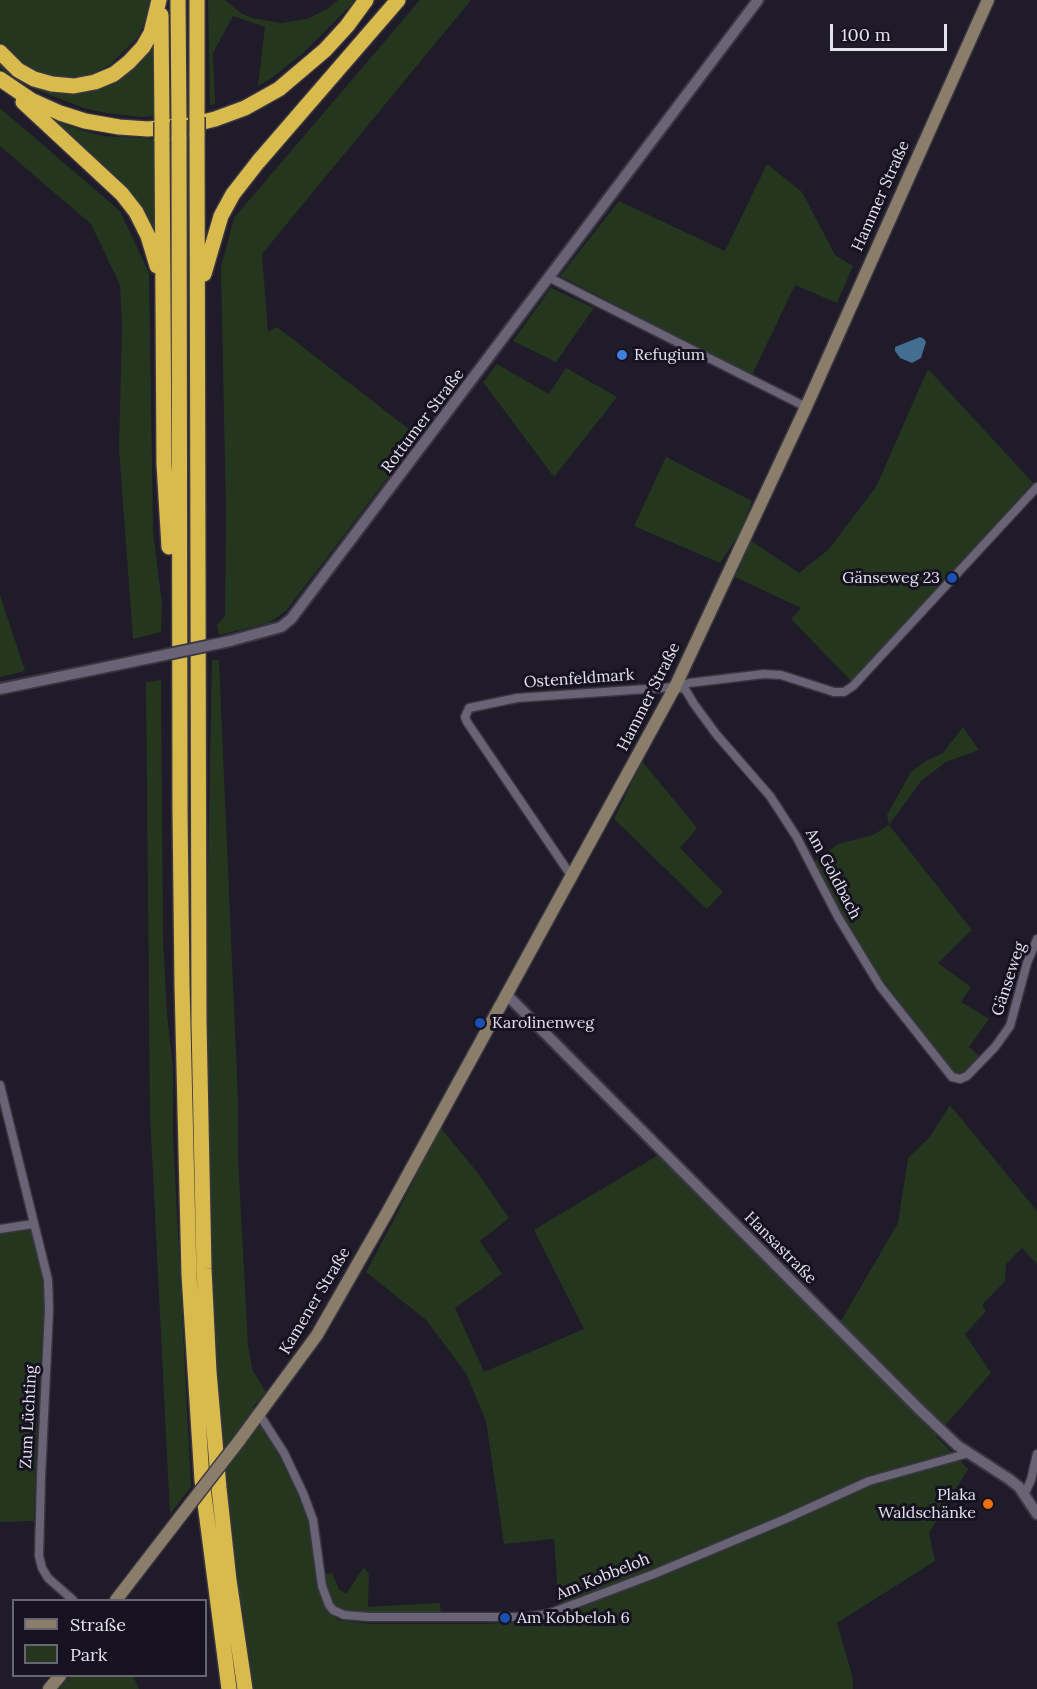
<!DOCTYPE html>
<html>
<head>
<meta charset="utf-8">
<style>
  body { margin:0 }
  #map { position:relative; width:1037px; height:1689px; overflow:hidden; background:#1f1b29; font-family:Lora,serif }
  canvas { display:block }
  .legend { position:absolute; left:12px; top:1599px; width:195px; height:78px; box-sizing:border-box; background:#161220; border:2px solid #686572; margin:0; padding:8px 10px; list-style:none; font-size:18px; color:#e4e2ec }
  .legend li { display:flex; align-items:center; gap:12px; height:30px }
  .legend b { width:30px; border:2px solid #686572 }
  .scale { position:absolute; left:830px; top:24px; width:117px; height:27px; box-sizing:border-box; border:3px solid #e4e2ec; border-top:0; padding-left:8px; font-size:18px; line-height:21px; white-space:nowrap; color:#e4e2ec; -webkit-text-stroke:4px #161220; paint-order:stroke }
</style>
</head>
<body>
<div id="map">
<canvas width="1037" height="1689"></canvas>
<ul class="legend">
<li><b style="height:8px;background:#8a7d69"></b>Straße</li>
<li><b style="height:16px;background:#24371e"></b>Park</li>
</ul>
<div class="scale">100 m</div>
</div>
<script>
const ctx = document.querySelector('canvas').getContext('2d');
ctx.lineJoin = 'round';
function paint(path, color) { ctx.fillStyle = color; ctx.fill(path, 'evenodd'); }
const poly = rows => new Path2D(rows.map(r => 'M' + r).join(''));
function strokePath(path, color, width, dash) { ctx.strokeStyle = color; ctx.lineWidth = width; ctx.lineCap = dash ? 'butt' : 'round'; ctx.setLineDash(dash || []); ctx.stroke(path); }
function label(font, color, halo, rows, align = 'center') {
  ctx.font = font + ' Lora,serif'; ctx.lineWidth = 6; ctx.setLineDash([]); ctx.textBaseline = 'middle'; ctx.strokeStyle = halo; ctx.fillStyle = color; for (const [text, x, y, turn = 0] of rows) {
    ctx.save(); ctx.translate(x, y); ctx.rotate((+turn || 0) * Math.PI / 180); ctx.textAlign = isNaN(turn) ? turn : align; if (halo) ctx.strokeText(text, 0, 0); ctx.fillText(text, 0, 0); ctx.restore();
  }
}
paint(poly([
  [0,0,150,0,145,21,138,37,110,65,90,75,63,78,40,74,28,68,14,58,2,45,0,41],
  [208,0,225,0,241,13,252,18,281,23,307,19,327,9,338,0,356,0,302,54,270,79,258,86,265,27,233,16,213,53,215,104,210,105],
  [420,0,471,0,262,254,268,332,277,327,419,437,286,611,269,623,219,635,217,625,225,616,226,514,221,267,234,218],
  [156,39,154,116,140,117,106,113,84,108,29,87,0,68,0,61,90,90,104,87,118,79],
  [0,108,120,211,149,273,153,532,162,604,161,632,133,639,119,449,122,325,120,285,91,224,0,146],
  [49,118,84,131,104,136,156,139,158,242,145,217,121,182],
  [767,164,802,192,835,255,853,266,837,303,795,285,752,375,560,276,619,201,725,251],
  [551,288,594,308,556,362,513,341],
  [497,364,549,394,566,368,617,397,554,477,483,382],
  [928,369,1033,483,852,682,791,619,801,608,735,577,750,540,799,573,828,550,876,487],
  [666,457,752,501,740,533,720,563,634,526],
  [0,595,25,671,0,677],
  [212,660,219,660,238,1100,238,1158,248,1345,252,1369,266,1392,253,1407,304,1502,313,1535,321,1596,338,1620,372,1624,485,1624,537,1621,550,1620,559,1607,554,1539,504,1544,486,1421,466,1373,426,1320,366,1272,396,1216,440,1127,477,1172,509,1218,480,1241,502,1274,455,1308,484,1372,584,1329,534,1230,660,1154,835,1331,898,1223,908,1158,929,1138,950,1105,1037,1211,1037,1264,1022,1248,1006,1264,1005,1281,982,1305,986,1311,965,1334,991,1373,936,1436,968,1469,929,1533,935,1561,837,1623,852,1675,853,1689,251,1689,222,1475,209,1229,206,975],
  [161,680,163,939,167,1015,173,1068,173,1136,191,1487,170,1514,150,1114,146,682],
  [963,727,979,750,946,762,921,781,889,825,972,930,938,963,971,987,961,1002,989,1019,969,1047,980,1057,964,1074,955,1074,871,965,840,915,814,862,838,844,873,835,889,825,887,815,911,772,926,761,943,753],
  [642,761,697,828,680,848,723,892,707,909,614,819],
  [30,1228,40,1264,45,1299,38,1398,34,1521,0,1522,0,1234],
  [364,1567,369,1575,368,1607,440,1603,441,1615,358,1614,346,1612,337,1607,332,1603,329,1595,325,1574,332,1573,339,1589,346,1594],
  [70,1676,133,1676,139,1689,59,1689]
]), '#24371e');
paint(poly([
  [920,337,924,339,926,342,921,358,912,363,900,358,895,351,895,347]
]), '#436d91');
const minor = poly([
  [550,278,806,407],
  [675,687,685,689,694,704,716,734,770,796,796,836,838,917,880,986,952,1077,960,1079,967,1076,995,1047,1010,1026,1027,963,1037,939],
  [572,877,467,722,465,717,469,708,517,698,675,687,689,683,764,674,781,675,834,692,844,692,853,686,1037,487],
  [0,1085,48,1280,49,1310,41,1477,39,1556,42,1568,48,1578,73,1600],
  [0,1229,33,1224],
  [259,1414,284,1453,303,1493,313,1520,322,1586,329,1605,333,1610,344,1615,369,1617,526,1617,548,1614,654,1574,783,1520,869,1481,969,1453],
  [1025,1493,1031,1480,1037,1454]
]);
const tertiary = poly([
  [230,641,281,627,291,619,758,0],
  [0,689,155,657],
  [507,995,918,1408,958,1446,1009,1479,1019,1487,1037,1514]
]);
const secondary = poly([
  [239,1441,317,1335,388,1211,675,687,806,407,988,0],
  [116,1600,180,1517],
  [49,1689,60,1676]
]);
const motorway = poly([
  [178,0,179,120],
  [197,0,197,117],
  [161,15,162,122],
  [0,52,18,70,34,79,52,84,74,86,95,82,114,74,129,62,143,47,151,33,159,0],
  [0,79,31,100,60,113,85,121,119,127,148,129,191,125,215,119,245,108,279,89,325,50,347,26,366,0],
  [23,102,122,194,136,212,148,236,157,266],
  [197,134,199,1022,204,1269,209,1372,219,1488,229,1580,245,1689],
  [179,137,180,810,182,985,189,1275,202,1480,229,1689],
  [162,139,164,464,169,547],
  [204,274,221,216,233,194,258,162,398,0]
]);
strokePath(minor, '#393642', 11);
strokePath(tertiary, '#393642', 14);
strokePath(secondary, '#393642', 15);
strokePath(motorway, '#393642', 18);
strokePath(minor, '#686375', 8);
strokePath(tertiary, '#686375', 10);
strokePath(secondary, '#8a7d69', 12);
strokePath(motorway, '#d8ba4d', 15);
const tertiaryBridge = poly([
  [155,657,230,641]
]);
const secondaryBridge = poly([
  [180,1517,239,1441]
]);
const motorwayBridge = poly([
  [179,120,179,137],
  [162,122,162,139],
  [197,134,197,117]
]);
strokePath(tertiaryBridge, '#393642', 14, []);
strokePath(secondaryBridge, '#393642', 15, []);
strokePath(motorwayBridge, '#393642', 18, []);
strokePath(tertiaryBridge, '#686375', 10);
strokePath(secondaryBridge, '#8a7d69', 12);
strokePath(motorwayBridge, '#d8ba4d', 15);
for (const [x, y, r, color] of [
  [622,355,6,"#3f7fe0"],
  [952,578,6,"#1a4fb4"],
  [480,1023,6,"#1a4fb4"],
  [988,1504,6,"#e8710a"],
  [505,1618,6,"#1a4fb4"]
]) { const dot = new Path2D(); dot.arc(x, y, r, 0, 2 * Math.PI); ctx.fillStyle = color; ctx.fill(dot); strokePath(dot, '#161220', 2); }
label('16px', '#e4e2ec', '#161220', [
  ["Hammer Straße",881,196,-66],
  ["Rottumer Straße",423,421,-53],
  ["Ostenfeldmark",579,679,-4],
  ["Hammer Straße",649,697,-63],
  ["Am Goldbach",833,874,62],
  ["Gänseweg",1009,979,-72],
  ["Hansastraße",780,1248,45],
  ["Kamener Straße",315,1301,-59],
  ["Zum Lüchting",29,1417,-87],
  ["Am Kobbeloh",603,1577,-22]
]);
label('16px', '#e4e2ec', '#161220', [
  ["Refugium",634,355],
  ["Gänseweg 23",940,578,"right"],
  ["Karolinenweg",492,1023],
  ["Plaka",976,1495,"right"],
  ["Waldschänke",976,1513,"right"],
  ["Am Kobbeloh 6",517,1618]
], 'left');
</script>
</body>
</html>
